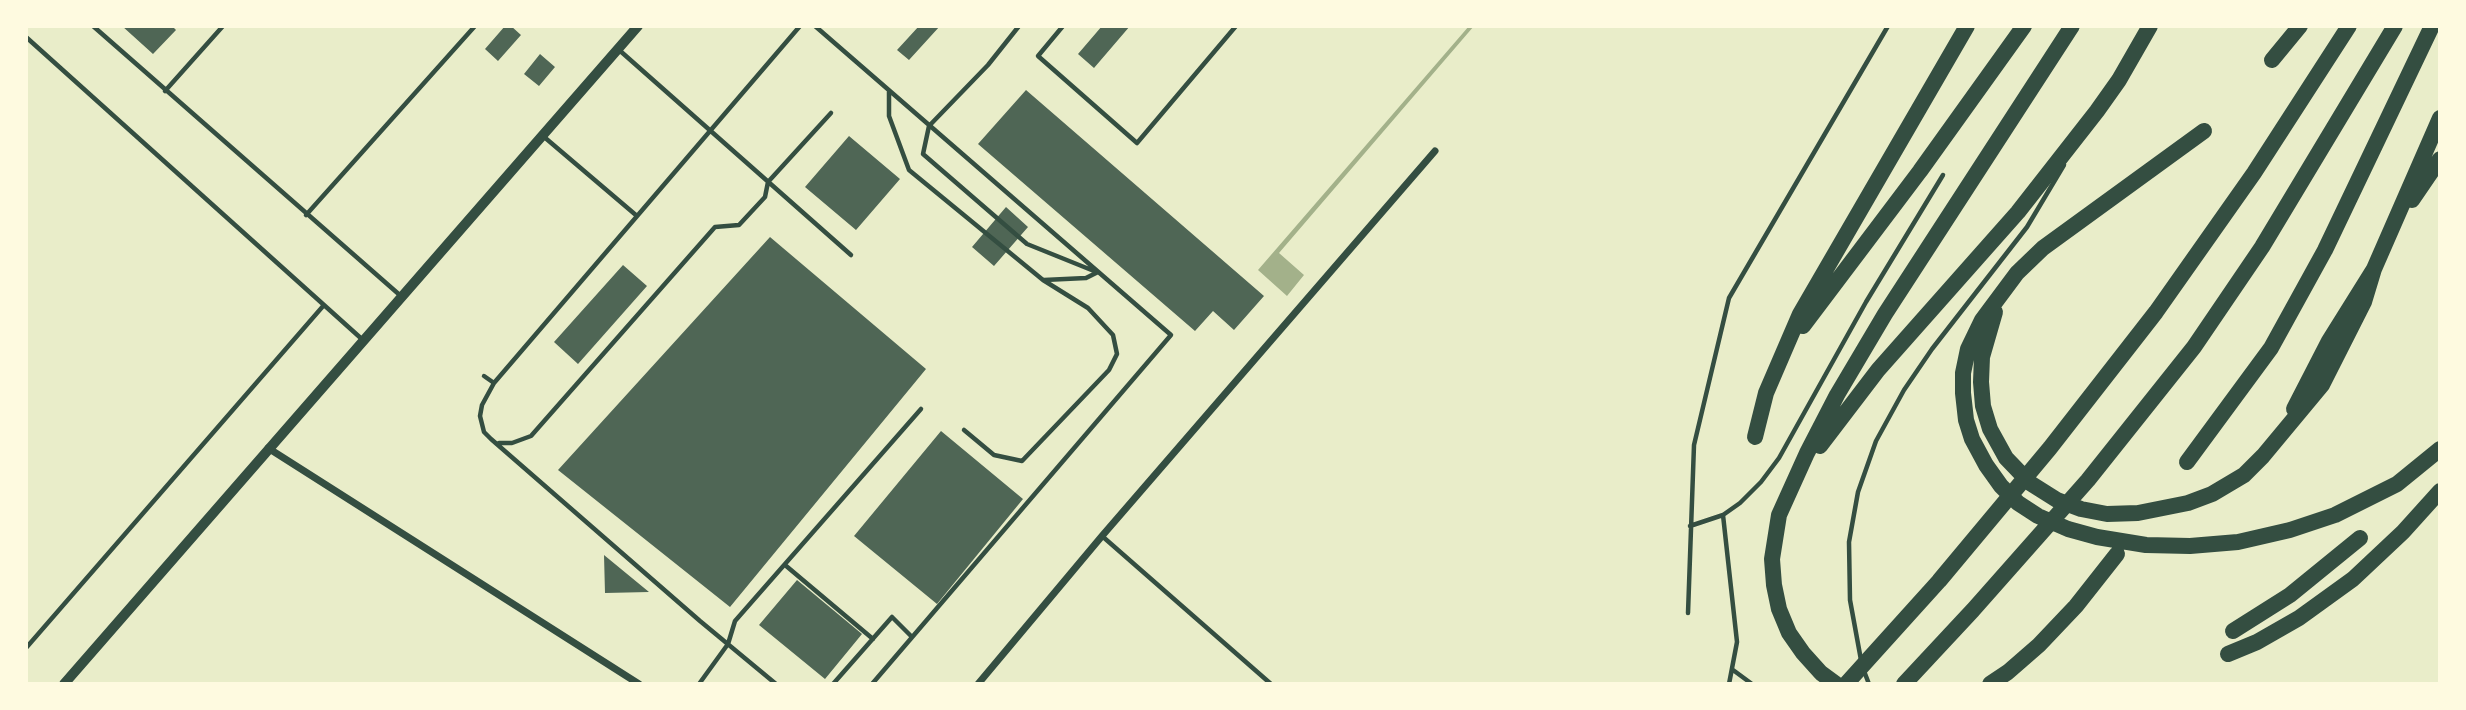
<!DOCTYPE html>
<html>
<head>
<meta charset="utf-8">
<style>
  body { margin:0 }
  #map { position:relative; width:2466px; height:710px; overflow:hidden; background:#e9edc9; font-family:"Asap Condensed",sans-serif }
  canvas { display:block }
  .frame { position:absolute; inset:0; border:28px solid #fefae0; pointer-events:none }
</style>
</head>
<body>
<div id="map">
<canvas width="2466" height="710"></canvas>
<div class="frame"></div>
</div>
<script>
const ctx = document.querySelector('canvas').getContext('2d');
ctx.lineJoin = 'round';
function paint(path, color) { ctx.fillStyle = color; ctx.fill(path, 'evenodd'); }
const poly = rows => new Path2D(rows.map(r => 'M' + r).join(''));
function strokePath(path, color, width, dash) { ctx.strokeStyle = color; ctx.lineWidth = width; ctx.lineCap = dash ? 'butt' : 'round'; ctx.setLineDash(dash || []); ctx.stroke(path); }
paint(poly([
  [1469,26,1474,26,1279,253,1304,275,1287,296,1258,270]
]), '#a3b18a');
paint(poly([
  [122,26,172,26,176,30,153,54],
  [505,26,511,26,521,35,498,61,485,49],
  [919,26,940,26,909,60,897,50],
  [1102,26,1130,26,1094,68,1078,54],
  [540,54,555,67,539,86,524,74],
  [1026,90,1264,296,1234,330,1213,311,1195,331,978,144],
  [849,136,900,179,856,230,805,187],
  [1006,207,1028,227,994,266,972,247],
  [770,237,926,369,730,607,558,470],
  [623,265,647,286,578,364,554,342],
  [941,431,1023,499,937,604,854,536],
  [604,555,649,592,605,593],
  [797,580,862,634,825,679,759,625]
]), '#4f6655');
strokePath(poly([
  [93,26,402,297],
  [815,26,1171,335,872,684],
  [1019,26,988,65,929,126,923,154,1027,244,1094,271],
  [1063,26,1038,56,1137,143,1236,26],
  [26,37,364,341],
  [618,49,851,255],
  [165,91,223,26],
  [889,92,889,116,909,170,1043,280,1088,308,1113,335,1117,354,1109,370,1022,461,994,455,964,430],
  [543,136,637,216],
  [306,215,475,26],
  [1044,280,1086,278,1098,272],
  [484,376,494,383],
  [499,443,512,443,531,436,715,227,739,225,765,197,768,182,831,113],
  [1723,515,1737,642,1729,684],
  [1690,526,1723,515,1740,503,1761,482,1779,458,1866,302,1943,175],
  [1102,536,1271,684],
  [785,565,873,639],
  [1688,613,1694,445,1729,298,1888,26],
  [26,648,324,305],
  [1861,660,1850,600,1849,542,1858,492,1876,441,1904,390,1932,349,2027,227,2064,165],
  [1733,670,1752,684],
  [1864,671,1869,684],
  [699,684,728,644,735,621,921,409],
  [776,684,700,621,491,439,484,432,480,416,482,405,494,383,800,26],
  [833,684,892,617,912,637]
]), '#344e41', 4.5);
strokePath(poly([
  [268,448,639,684],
  [978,684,1102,536,1435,151]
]), '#344e41', 7);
strokePath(poly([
  [64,684,638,26]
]), '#344e41', 10);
strokePath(poly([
  [2272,60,2300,26],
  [2204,131,2043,248,2017,273,1982,320,1968,349,1963,373,1963,393,1966,420,1972,439,1986,465,2001,486,2018,503,2038,516,2068,529,2097,537,2146,545,2190,546,2238,542,2290,530,2335,515,2397,484,2440,449],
  [2412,200,2440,159],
  [1995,312,1982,357,1981,382,1983,406,1990,429,2006,458,2030,483,2057,500,2081,509,2107,514,2138,513,2188,503,2212,494,2244,475,2263,456,2322,385,2364,302,2374,269],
  [1803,326,1920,171,2024,26],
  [2294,409,2329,341,2374,269,2440,118],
  [1755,437,1766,393,1800,314,1967,26],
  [1820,446,1878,370,2018,212,2097,111,2119,80,2150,26],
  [2187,462,2271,348,2325,250,2432,26],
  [2233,631,2290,595,2360,538],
  [2228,654,2257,642,2299,618,2353,579,2403,532,2440,491],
  [1836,684,1821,673,1803,653,1789,633,1779,609,1774,585,1772,559,1779,515,1807,453,1837,395,1885,314,2072,26],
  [1846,684,1939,581,2050,448,2156,312,2254,173,2349,26],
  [1904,684,1973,610,2088,480,2194,347,2262,247,2395,26],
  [1990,684,2008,672,2039,645,2076,606,2117,554]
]), '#344e41', 16);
</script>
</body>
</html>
